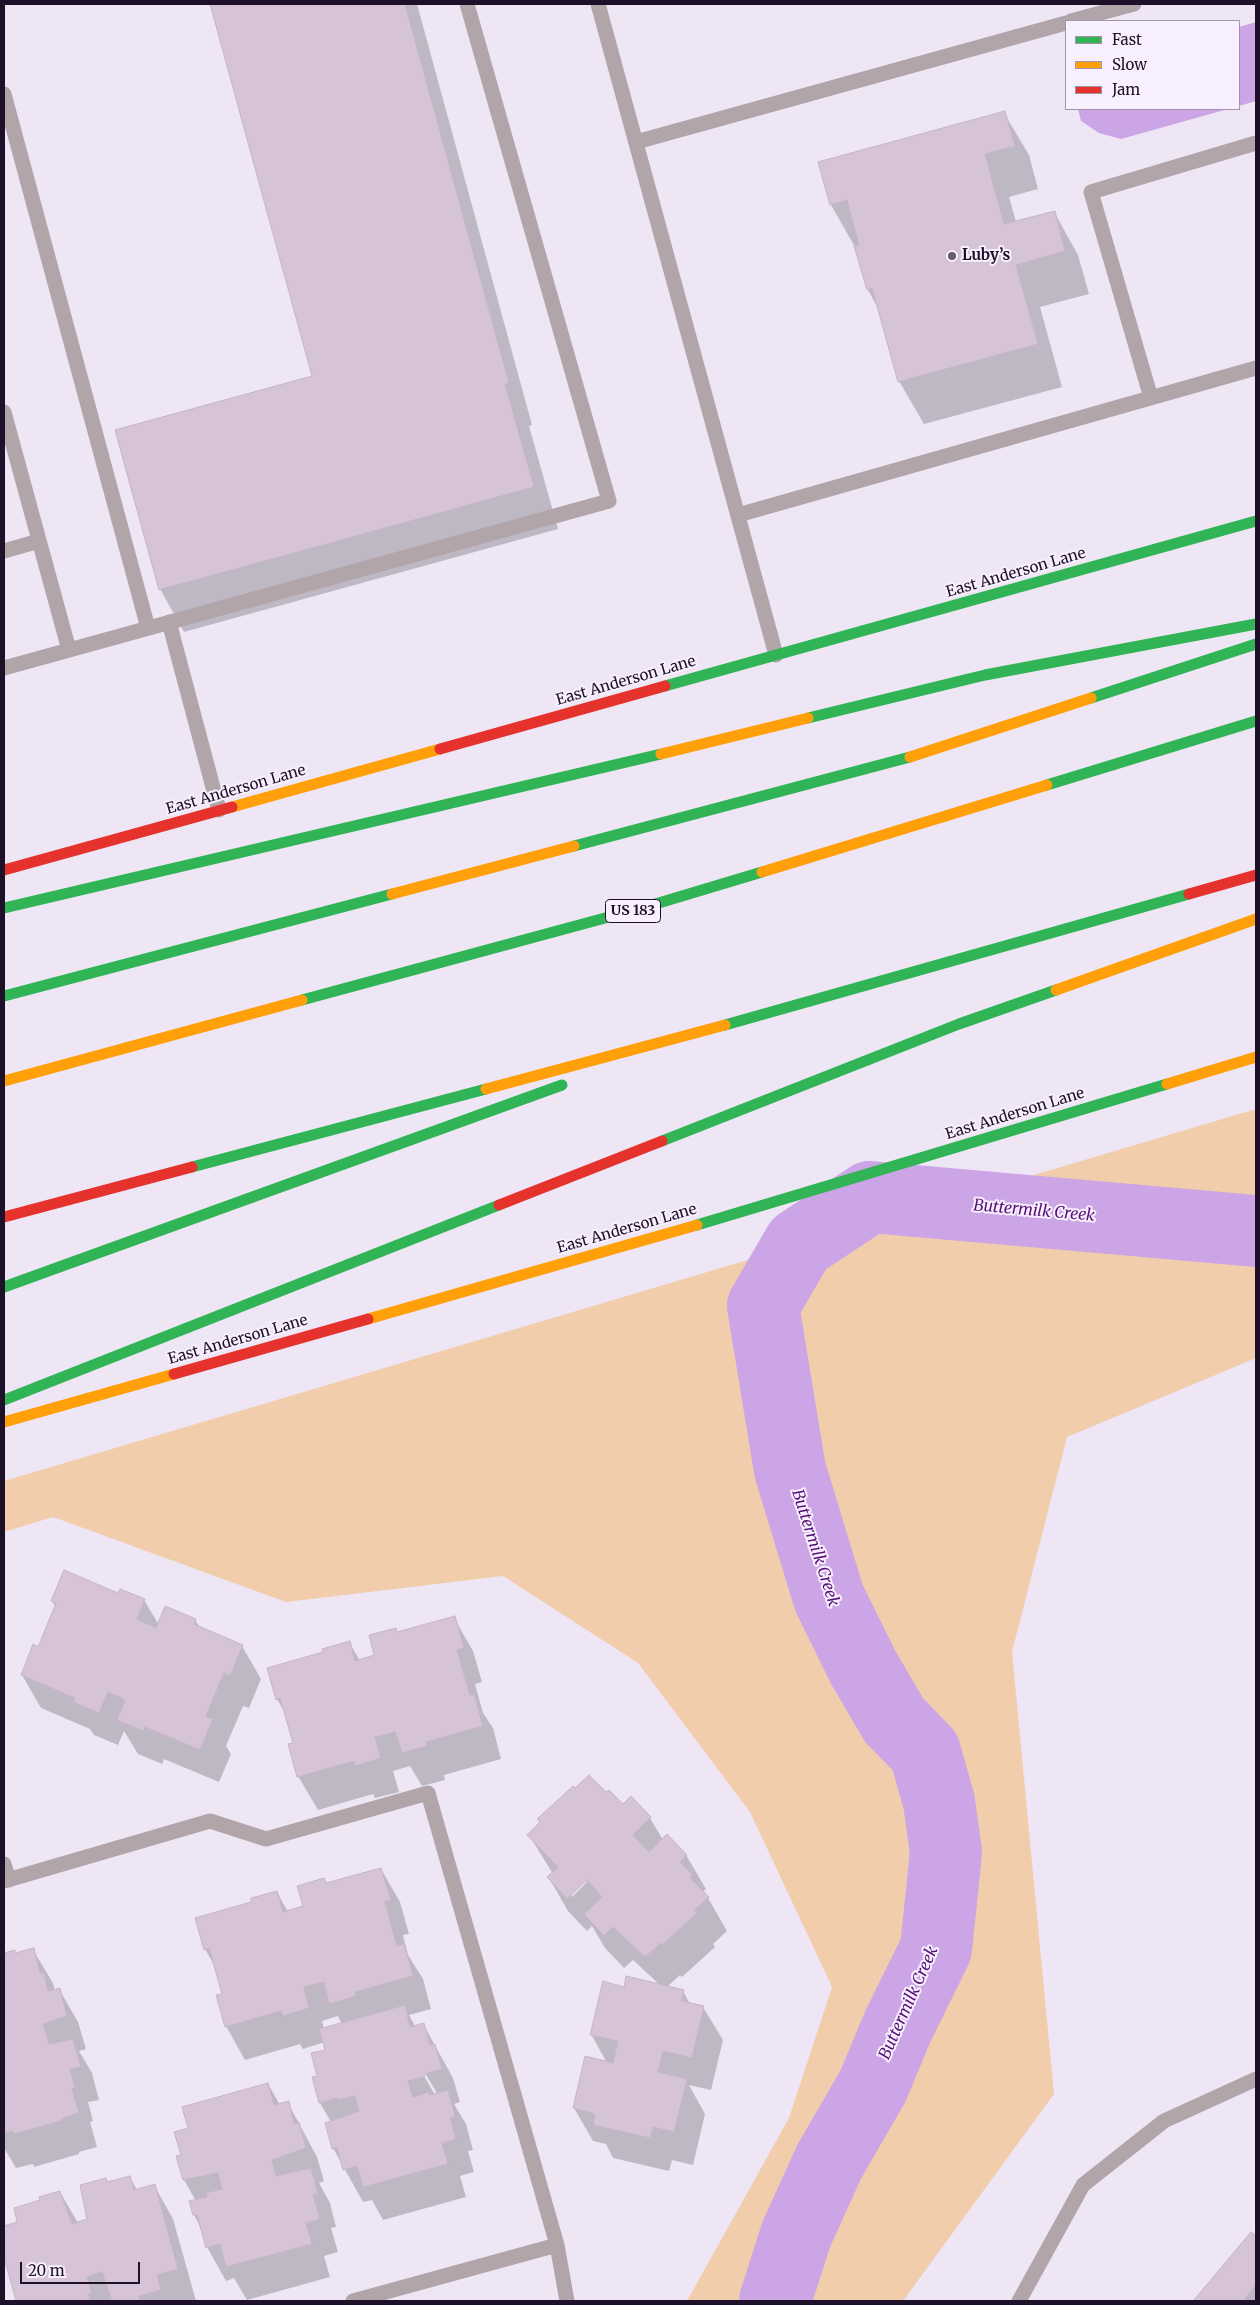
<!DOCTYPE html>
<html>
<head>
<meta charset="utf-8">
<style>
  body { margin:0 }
  #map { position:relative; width:1260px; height:2305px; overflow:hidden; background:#eee6f5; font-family:Merriweather,serif }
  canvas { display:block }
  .frame { position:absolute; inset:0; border:5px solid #1f1029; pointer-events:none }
  .legend { position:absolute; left:1065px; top:20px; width:175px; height:90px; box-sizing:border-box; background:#f8f0fe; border:1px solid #a196a9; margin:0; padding:6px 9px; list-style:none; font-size:15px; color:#1f1029 }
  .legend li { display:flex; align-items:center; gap:10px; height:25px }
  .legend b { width:25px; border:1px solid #a196a9 }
  .scale { position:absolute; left:20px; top:2262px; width:120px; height:22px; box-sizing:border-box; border:2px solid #1f1029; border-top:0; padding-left:6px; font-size:15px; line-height:18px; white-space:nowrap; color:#1f1029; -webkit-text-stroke:4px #f8f0fe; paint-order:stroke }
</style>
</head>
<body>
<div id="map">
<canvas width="1260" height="2305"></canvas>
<div class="frame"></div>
<ul class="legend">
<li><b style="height:6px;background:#30b455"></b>Fast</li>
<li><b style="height:6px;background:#ff9f0a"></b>Slow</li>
<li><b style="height:6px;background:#e5322d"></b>Jam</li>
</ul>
<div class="scale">20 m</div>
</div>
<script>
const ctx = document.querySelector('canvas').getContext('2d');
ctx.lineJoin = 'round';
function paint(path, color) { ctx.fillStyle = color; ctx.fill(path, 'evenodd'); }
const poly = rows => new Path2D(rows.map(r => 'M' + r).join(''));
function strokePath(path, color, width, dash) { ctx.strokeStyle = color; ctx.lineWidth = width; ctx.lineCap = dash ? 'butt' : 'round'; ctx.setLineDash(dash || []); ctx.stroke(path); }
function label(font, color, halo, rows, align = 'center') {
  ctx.font = font + ' Merriweather,serif'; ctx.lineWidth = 4; ctx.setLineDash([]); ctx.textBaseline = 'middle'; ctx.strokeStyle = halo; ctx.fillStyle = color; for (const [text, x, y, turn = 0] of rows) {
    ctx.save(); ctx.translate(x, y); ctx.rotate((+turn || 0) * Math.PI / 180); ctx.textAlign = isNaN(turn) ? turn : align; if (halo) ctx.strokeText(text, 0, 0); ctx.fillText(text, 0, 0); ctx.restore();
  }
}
paint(poly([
  [1256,1109,1256,1358,1067,1437,1012,1652,1054,2094,903,2301,687,2301,789,2118,832,1987,750,1812,638,1663,503,1576,286,1602,53,1517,4,1532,4,1481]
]), '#f1cdac');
paint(poly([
  [1256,22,1256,101,1239,106,1239,27],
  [1078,109,1228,109,1121,139,1099,133,1081,121]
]), '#cba5e6');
paint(poly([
  [211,4,417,4,532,425,529,426,558,529,184,632,160,589,314,377],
  [1004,113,1029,155,1038,189,1009,197,1016,222,1054,212,1078,255,1089,294,1040,307,1062,387,924,424,899,381,879,310,868,290,855,247,831,205],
  [119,1595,144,1600,159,1625,195,1620,200,1628,242,1646,261,1679,249,1708,243,1706,226,1746,231,1754,219,1782,164,1759,162,1764,138,1754,124,1731,118,1745,94,1735,90,1729,41,1708,22,1675,39,1648,56,1607,52,1601],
  [454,1618,473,1651,482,1682,475,1684,483,1713,493,1728,501,1759,444,1775,445,1780,422,1786,410,1766,393,1771,399,1792,375,1798,373,1794,318,1810,298,1776,294,1744,286,1715,277,1699,325,1652,349,1642,360,1661,376,1656,398,1633],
  [606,1794,623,1806,631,1798,650,1818,663,1840,686,1855,706,1889,702,1892,708,1898,727,1931,713,1944,715,1947,682,1977,680,1975,667,1987,683,1991,690,2004,703,2007,723,2040,711,2090,689,2085,705,2114,693,2165,672,2160,669,2171,613,2158,606,2144,593,2141,574,2108,607,2063,591,2034,625,1988,661,1986,633,1960,624,1968,605,1948,592,1926,587,1931,568,1911,549,1878,553,1874,529,1835],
  [590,1875,592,1877,572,1897,572,1893],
  [381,1869,400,1902,409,1934,403,1935,408,1955,423,1979,431,2009,409,2015,415,2026,423,2024,453,2078,460,2102,454,2104,466,2124,473,2150,468,2151,474,2172,460,2176,466,2197,383,2220,372,2200,363,2202,333,2148,331,2122,320,2103,313,2078,319,2076,327,2051,325,2042,303,2049,300,2044,245,2060,226,2026,223,1995,217,1970,205,1949,253,1903,277,1892,288,1912,304,1907,326,1884],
  [338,2016,342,2024,324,2029,322,2021],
  [422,2068,438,2095,435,2095,420,2069],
  [33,1950,53,1983,55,1991,59,1989,78,2022,86,2049,79,2051,92,2073,99,2100,88,2102,93,2121,90,2122,97,2147,79,2152,79,2154,34,2167,33,2164,16,2168,4,2148,4,1955,14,1952,16,1955],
  [268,2084,280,2105,288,2103,317,2157,324,2181,319,2183,330,2203,336,2227,331,2228,338,2252,324,2256,330,2277,247,2300,234,2278,226,2281,207,2247,202,2230,194,2215,196,2201,184,2180,183,2156,189,2129],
  [130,2177,137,2190,154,2185,173,2219,196,2301,17,2301,4,2253,4,2227,19,2223,41,2201,60,2192,78,2223,89,2220,106,2179,108,2183],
  [1251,2234,1256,2238,1256,2301,1195,2301]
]), '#0003');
strokePath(poly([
  [775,2301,796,2235,829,2162,873,2086,898,2026,936,1949,946,1852,939,1802,925,1752,894,1720,863,1667,829,1598,790,1470,763,1306,799,1244,870,1197,1256,1231]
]), '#cba5e6', 72);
const building = poly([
  [210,4,405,4,509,383,505,384,534,487,159,590,115,430,312,376,210,4],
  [1005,111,1015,146,985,154,1004,224,1055,211,1065,251,1016,265,1038,344,898,382,872,288,867,290,854,246,859,245,847,200,830,205,818,162,1005,111],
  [64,1570,118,1593,120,1589,145,1599,137,1619,156,1628,165,1606,196,1619,194,1624,243,1645,230,1676,224,1673,206,1716,213,1719,200,1750,145,1727,143,1731,117,1720,125,1700,108,1692,99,1713,73,1702,75,1698,21,1675,33,1644,38,1647,56,1603,51,1601,64,1570],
  [455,1616,464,1648,457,1650,470,1695,474,1694,483,1726,426,1742,427,1746,402,1753,395,1732,375,1737,381,1758,355,1766,354,1761,297,1777,288,1744,293,1743,280,1698,276,1700,267,1668,323,1652,322,1649,350,1641,355,1661,374,1655,369,1635,396,1628,397,1632,455,1616],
  [589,1775,606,1792,609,1790,623,1804,631,1796,651,1817,633,1835,649,1852,667,1834,687,1855,680,1862,693,1875,690,1878,709,1897,694,1910,697,1913,662,1945,661,1943,645,1957,613,1927,604,1936,584,1914,602,1897,587,1880,567,1899,547,1877,558,1867,527,1835,540,1822,537,1819,573,1786,575,1788,589,1775],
  [381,1868,391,1900,385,1902,397,1946,404,1944,413,1976,355,1992,356,1996,329,2004,324,1982,304,1987,309,2008,283,2016,281,2011,225,2027,216,1995,222,1994,209,1948,204,1950,195,1918,251,1902,251,1898,277,1891,283,1912,303,1906,297,1886,324,1878,326,1883,381,1868],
  [34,1948,40,1973,44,1973,48,1991,60,1988,67,2016,43,2024,49,2044,73,2039,81,2067,70,2069,75,2088,72,2089,79,2113,61,2119,61,2121,14,2134,13,2131,4,2133,4,1953,15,1950,15,1953,34,1948],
  [626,1976,684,1990,682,2001,704,2006,692,2058,663,2051,658,2072,687,2079,674,2132,653,2127,650,2138,593,2125,595,2114,573,2108,585,2056,613,2063,618,2041,590,2035,603,1981,624,1987,626,1976],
  [405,2005,410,2027,424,2023,430,2045,435,2044,442,2069,424,2074,425,2077,408,2081,413,2097,429,2092,430,2095,448,2090,455,2116,450,2118,456,2139,442,2143,448,2164,363,2187,357,2166,343,2170,337,2147,332,2149,325,2123,359,2111,355,2096,338,2100,337,2098,319,2103,312,2077,317,2076,311,2053,325,2050,319,2029,405,2005],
  [268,2083,274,2105,289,2101,294,2124,299,2122,306,2148,272,2160,276,2176,311,2168,318,2194,313,2195,320,2219,306,2223,312,2244,226,2267,220,2244,206,2248,197,2215,193,2215,189,2201,207,2197,206,2193,222,2189,218,2173,183,2180,176,2156,181,2155,174,2132,188,2128,182,2107,268,2083],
  [130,2176,134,2190,155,2184,178,2269,157,2275,161,2290,139,2296,140,2300,136,2301,112,2301,102,2272,87,2277,92,2293,88,2294,91,2301,16,2301,4,2257,4,2226,17,2222,14,2208,40,2200,39,2197,60,2191,72,2224,87,2219,80,2185,106,2178,107,2182,130,2176],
  [1251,2232,1256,2236,1256,2285,1243,2301,1193,2301,1251,2232]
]);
paint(building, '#d6c3d7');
strokePath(building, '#c4b5c6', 1);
strokePath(poly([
  [598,4,776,655],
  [1071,21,1134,4],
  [4,94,148,628],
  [636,142,1066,23],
  [1151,398,1091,192,1256,143],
  [4,412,69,650],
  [738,515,1256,368],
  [4,551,39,541],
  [169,622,219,810],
  [4,668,609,501,467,4],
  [4,1864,9,1880],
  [4,1881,210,1821,266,1839,428,1793,557,2245,353,2301],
  [557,2245,567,2301],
  [1019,2301,1083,2185,1164,2121,1256,2079]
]), '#b1a5aa', 15);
strokePath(poly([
  [665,686,1256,521],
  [1091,698,1256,644],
  [808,718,985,675,1256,624],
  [1047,785,1256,721],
  [574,846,910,757],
  [4,908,661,754],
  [4,996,392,894],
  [302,1000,642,908,762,872],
  [725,1025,1189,894],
  [662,1141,959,1024,1056,990],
  [192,1167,486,1089],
  [697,1225,1167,1084],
  [4,1287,562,1085],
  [4,1400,499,1205]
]), '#30b455', 11);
strokePath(poly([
  [661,754,808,718],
  [910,757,1091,698],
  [232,807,440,749],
  [762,872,1047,785],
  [392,894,574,846],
  [1056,990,1256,919],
  [4,1081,302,1000],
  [1167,1084,1256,1057],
  [486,1089,725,1025],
  [368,1319,697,1225],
  [4,1422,174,1374]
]), '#ff9f0a', 11);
strokePath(poly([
  [440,749,665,686],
  [4,870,232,807],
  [1189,894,1256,875],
  [499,1205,662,1141],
  [4,1217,192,1167],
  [174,1374,368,1319]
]), '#e5322d', 11);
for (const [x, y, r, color] of [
  [952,256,5,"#675b70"]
]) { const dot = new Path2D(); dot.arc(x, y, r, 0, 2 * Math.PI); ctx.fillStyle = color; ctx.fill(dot); strokePath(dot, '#f8f0fe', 2); }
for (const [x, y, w] of [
  [633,911,55]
]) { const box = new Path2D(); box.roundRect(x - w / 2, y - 11.5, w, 23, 4); ctx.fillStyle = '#f8f0fe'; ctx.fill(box); strokePath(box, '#1f1029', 1); }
label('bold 14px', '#1f1029', null, [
  ["US 183",633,911]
]);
label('bold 15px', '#1f1029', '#f8f0fe', [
  ["Luby’s",962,256]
], 'left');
label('15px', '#1f1029', '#f8f0fe', [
  ["East Anderson Lane",1016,573,-16],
  ["East Anderson Lane",626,681,-16],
  ["East Anderson Lane",236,790,-16],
  ["East Anderson Lane",1015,1114,-17],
  ["East Anderson Lane",627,1229,-16],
  ["East Anderson Lane",238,1340,-16]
]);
label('italic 16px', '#561078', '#f8f0fe', [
  ["Buttermilk Creek",1034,1211,5],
  ["Buttermilk Creek",815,1548,72],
  ["Buttermilk Creek",909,2003,-66]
]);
</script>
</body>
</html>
